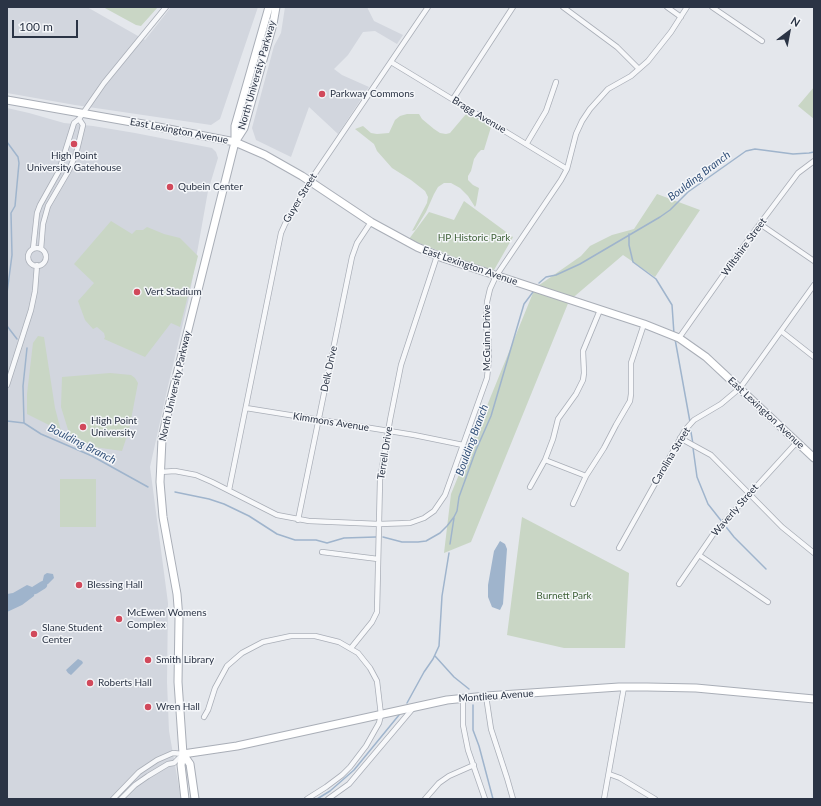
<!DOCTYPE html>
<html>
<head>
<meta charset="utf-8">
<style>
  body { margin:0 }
  #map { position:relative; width:821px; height:806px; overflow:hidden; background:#e4e7ec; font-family:Lato,sans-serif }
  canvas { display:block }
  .frame { position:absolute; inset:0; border:8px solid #2b3445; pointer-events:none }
  .north { position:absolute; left:769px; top:12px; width:40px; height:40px; -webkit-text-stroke:3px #f4f6f9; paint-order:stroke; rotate:32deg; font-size:11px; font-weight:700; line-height:16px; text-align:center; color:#2b3445 }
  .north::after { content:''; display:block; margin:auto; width:14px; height:18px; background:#2b3445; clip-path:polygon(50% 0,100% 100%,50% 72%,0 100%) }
  .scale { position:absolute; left:12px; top:20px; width:66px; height:18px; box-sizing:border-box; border:2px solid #2b3445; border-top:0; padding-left:5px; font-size:12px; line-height:14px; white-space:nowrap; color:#2b3445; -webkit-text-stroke:3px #f4f6f9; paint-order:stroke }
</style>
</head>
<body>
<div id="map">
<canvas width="821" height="806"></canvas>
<div class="frame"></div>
<div class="north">N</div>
<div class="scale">100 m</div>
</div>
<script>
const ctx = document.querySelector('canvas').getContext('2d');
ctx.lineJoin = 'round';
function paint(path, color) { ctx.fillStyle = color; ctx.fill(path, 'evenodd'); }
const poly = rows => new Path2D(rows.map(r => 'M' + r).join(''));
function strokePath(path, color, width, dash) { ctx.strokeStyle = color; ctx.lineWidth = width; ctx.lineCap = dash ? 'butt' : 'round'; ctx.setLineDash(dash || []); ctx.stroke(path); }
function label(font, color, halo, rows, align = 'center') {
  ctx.font = font + ' Lato,sans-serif'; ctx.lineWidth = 3; ctx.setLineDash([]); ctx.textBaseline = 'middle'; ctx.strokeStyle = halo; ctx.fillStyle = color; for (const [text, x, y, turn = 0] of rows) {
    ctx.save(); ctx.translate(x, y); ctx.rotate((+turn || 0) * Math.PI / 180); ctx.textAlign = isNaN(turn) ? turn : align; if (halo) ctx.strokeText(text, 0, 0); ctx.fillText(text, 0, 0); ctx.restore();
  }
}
paint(poly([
  [7,7,87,7,145,40,171,7,258,7,220,119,211,125,75,105,7,93],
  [285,7,367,7,374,21,403,35,397,44,375,31,363,32,348,55,334,69,342,75,369,87,338,134,309,107,291,157,256,140,252,128,274,46,281,33],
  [7,108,29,113,64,123,93,126,135,133,212,148,216,152,218,158,208,191,189,298,168,386,150,467,168,603,167,682,169,731,181,799,7,799]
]), '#d2d6de');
paint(poly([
  [103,7,158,7,141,26,136,25],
  [814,87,814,119,798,106],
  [407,114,419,114,422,119,434,129,440,133,446,134,450,133,466,114,469,114,487,122,491,127,484,150,481,150,478,153,474,159,471,171,468,176,468,180,473,185,479,188,476,205,475,207,468,196,460,188,451,183,444,183,438,187,434,194,426,212,415,230,412,231,427,203,428,197,425,191,411,180,392,168,377,151,374,144,355,129,363,126,371,133,377,134,389,133,395,120,400,116],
  [657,194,700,210,655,277,623,255,569,301,471,542,444,553,451,494,535,288,581,256,590,246,612,235,634,229],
  [464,201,513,237,494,270,464,261,409,239,429,212,454,220],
  [111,221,132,234,136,230,143,230,147,227,164,234,180,238,198,256,180,327,171,323,145,357,104,339,105,337,104,333,97,327,93,329,85,320,78,301,94,283,74,264],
  [38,336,44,337,55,408,61,431,27,414,27,394,33,343],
  [110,373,131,375,135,378,138,383,129,430,122,451,94,447,69,433,61,407,62,377],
  [60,479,96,479,96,527,60,527],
  [522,517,629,573,625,648,564,648,507,635]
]), '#c9d6c5');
paint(poly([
  [500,541,505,544,507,549,503,604,500,610,492,607,488,597,488,585,494,551],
  [47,573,53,574,54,578,48,584,44,586,42,584,44,575],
  [27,585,32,587,35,590,34,596,22,605,7,612,7,594,13,593],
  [78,659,82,661,83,663,71,675,68,673,66,670]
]), '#9fb4cc');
strokePath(poly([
  [7,142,18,157,19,163,15,206,11,213,12,255,7,293],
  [629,234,629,245,633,262,656,279,672,305,674,334],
  [539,283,546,277,556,275,580,264,660,217,670,210,688,192,746,151,755,149,793,154,809,153,814,152],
  [7,326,17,339],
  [675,339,690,422],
  [7,421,24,423,41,434,92,456,148,487],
  [24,423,23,386,27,348],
  [690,426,693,444],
  [693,448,697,477,708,504,734,537,766,569],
  [175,492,209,499,224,504,249,516,277,534,295,540,316,540,327,543,344,538,376,537],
  [383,537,402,542,418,542,426,541,440,533,447,526,454,517,457,511,459,497,476,450,491,416,524,304,533,292],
  [450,544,454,518],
  [435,656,454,677,469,689],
  [407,703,424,672,433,659,439,646,442,596,449,553],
  [473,705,473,730,479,746,493,799],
  [317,799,330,791,354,770,399,715]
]), '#9fb4cc', 1.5);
strokePath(poly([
  [35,590,43,585]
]), '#9fb4cc', 8);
const street = poly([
  [563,7,617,47,639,69],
  [667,7,681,17],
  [712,7,762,41],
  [391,62,567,169],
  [453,99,513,7],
  [527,143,546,111,556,82],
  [760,224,814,261],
  '28 257a9 9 0 1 1 18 0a9 9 0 1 1-18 0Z',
  [33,249,37,213,40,205,59,171,74,123,79,119,104,83,166,7],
  [41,249,43,224,48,206,69,170,76,154,83,125,79,119],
  [600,310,583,351,584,373,583,380,576,394,558,419,553,439,545,460,586,476,604,448,616,425,630,401,631,394,631,363,644,324],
  [781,331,814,357],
  [679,338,753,233,798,173,814,161],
  [7,385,31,310,35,291,37,265],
  [246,408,414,435,463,445],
  [680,438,711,455,782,527,814,553],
  [160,472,175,471,196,475,212,482,277,515,309,521,379,524,410,523,424,518,434,511,445,495,487,378,489,358,489,342,486,327,487,302,490,289,496,276,561,180,567,169,576,134,582,121,590,109,608,89,631,76,648,61,671,32,687,7],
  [530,487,545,460],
  [229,490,281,233,285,224,310,181,428,7],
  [573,504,586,476],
  [298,520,352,257,357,243,371,222],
  [619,548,685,430,694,420,721,404,740,388,814,285],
  [322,552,378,559],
  [699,555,768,602],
  [679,584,714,533,797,442],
  [351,648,372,622,377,612,380,480,390,420,401,365,437,256],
  [486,696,491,729,507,778,513,799],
  [463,698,463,725,468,750,485,799],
  [204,717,208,710,215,688,227,666,242,653,263,642,291,636,315,636,339,642,358,653,370,668,377,681,381,715,379,723,366,746,350,767,342,775,326,787,307,799],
  [609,774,620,778,655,799],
  [113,799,139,772,157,760,173,753,183,754],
  [121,799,135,785,148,776,168,764,174,763,182,755],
  [328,799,349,784,414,707],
  [425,799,439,783,449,776,474,765],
  [604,799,624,687]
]);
const secondary = poly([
  [7,100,143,124,235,142,265,155,302,176,371,222,417,247,443,258,644,324,679,338,706,357,814,458],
  [235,142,244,128,273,24,276,7],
  [183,754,237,746,447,700,486,696,619,687,647,687,696,688,814,699],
  [183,754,190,764,195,799],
  [185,799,181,765,183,754,178,682,179,619,177,594,163,517,160,482,162,439,170,402,235,142,235,126,269,7]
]);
strokePath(street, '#a9aeb7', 6);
strokePath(secondary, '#a9aeb7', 9);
strokePath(street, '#f7f8fa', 4.5);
strokePath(secondary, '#fff', 7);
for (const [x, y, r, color] of [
  [322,94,4,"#d1495b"],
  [74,144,4,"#d1495b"],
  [170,187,4,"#d1495b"],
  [137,292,4,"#d1495b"],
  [83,427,4,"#d1495b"],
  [79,585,4,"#d1495b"],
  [119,619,4,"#d1495b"],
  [34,634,4,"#d1495b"],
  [148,660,4,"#d1495b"],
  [90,683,4,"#d1495b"],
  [148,707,4,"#d1495b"]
]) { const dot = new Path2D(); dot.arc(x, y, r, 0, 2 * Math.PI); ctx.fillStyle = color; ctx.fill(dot); strokePath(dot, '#f4f6f9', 1.5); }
label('10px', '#2b3445', '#f4f6f9', [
  ["North University Parkway",257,75,-74],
  ["Bragg Avenue",479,115,31],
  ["East Lexington Avenue",179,131,11],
  ["Guyer Street",300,198,-59],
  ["Wiltshire Street",744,247,-54],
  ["East Lexington Avenue",470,266,19],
  ["McGuinn Drive",487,338,-90],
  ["Delk Drive",329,369,-78],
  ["North University Parkway",175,386,-77],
  ["East Lexington Avenue",766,413,43],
  ["Kimmons Avenue",331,422,9],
  ["Terrell Drive",385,453,-81],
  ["Carolina Street",671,456,-59],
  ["Waverly Street",735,510,-49],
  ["Montlieu Avenue",496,696,-4]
]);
label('10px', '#2b3445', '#f4f6f9', [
  ["Parkway Commons",330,94],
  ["High Point",74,156,"center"],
  ["University Gatehouse",74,168,"center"],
  ["Qubein Center",178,187],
  ["Vert Stadium",145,292],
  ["High Point",91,421],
  ["University",91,433],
  ["Blessing Hall",87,585],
  ["McEwen Womens",127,613],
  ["Complex",127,625],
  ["Slane Student",42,628],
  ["Center",42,640],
  ["Smith Library",156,660],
  ["Roberts Hall",98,683],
  ["Wren Hall",156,707]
], 'left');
label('10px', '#3f6138', '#f4f6f9', [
  ["HP Historic Park",474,238],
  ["Burnett Park",564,596]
]);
label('italic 11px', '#34527a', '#f4f6f9', [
  ["Boulding Branch",699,176,-37],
  ["Boulding Branch",472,440,-70],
  ["Boulding Branch",82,444,27]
]);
</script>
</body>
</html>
